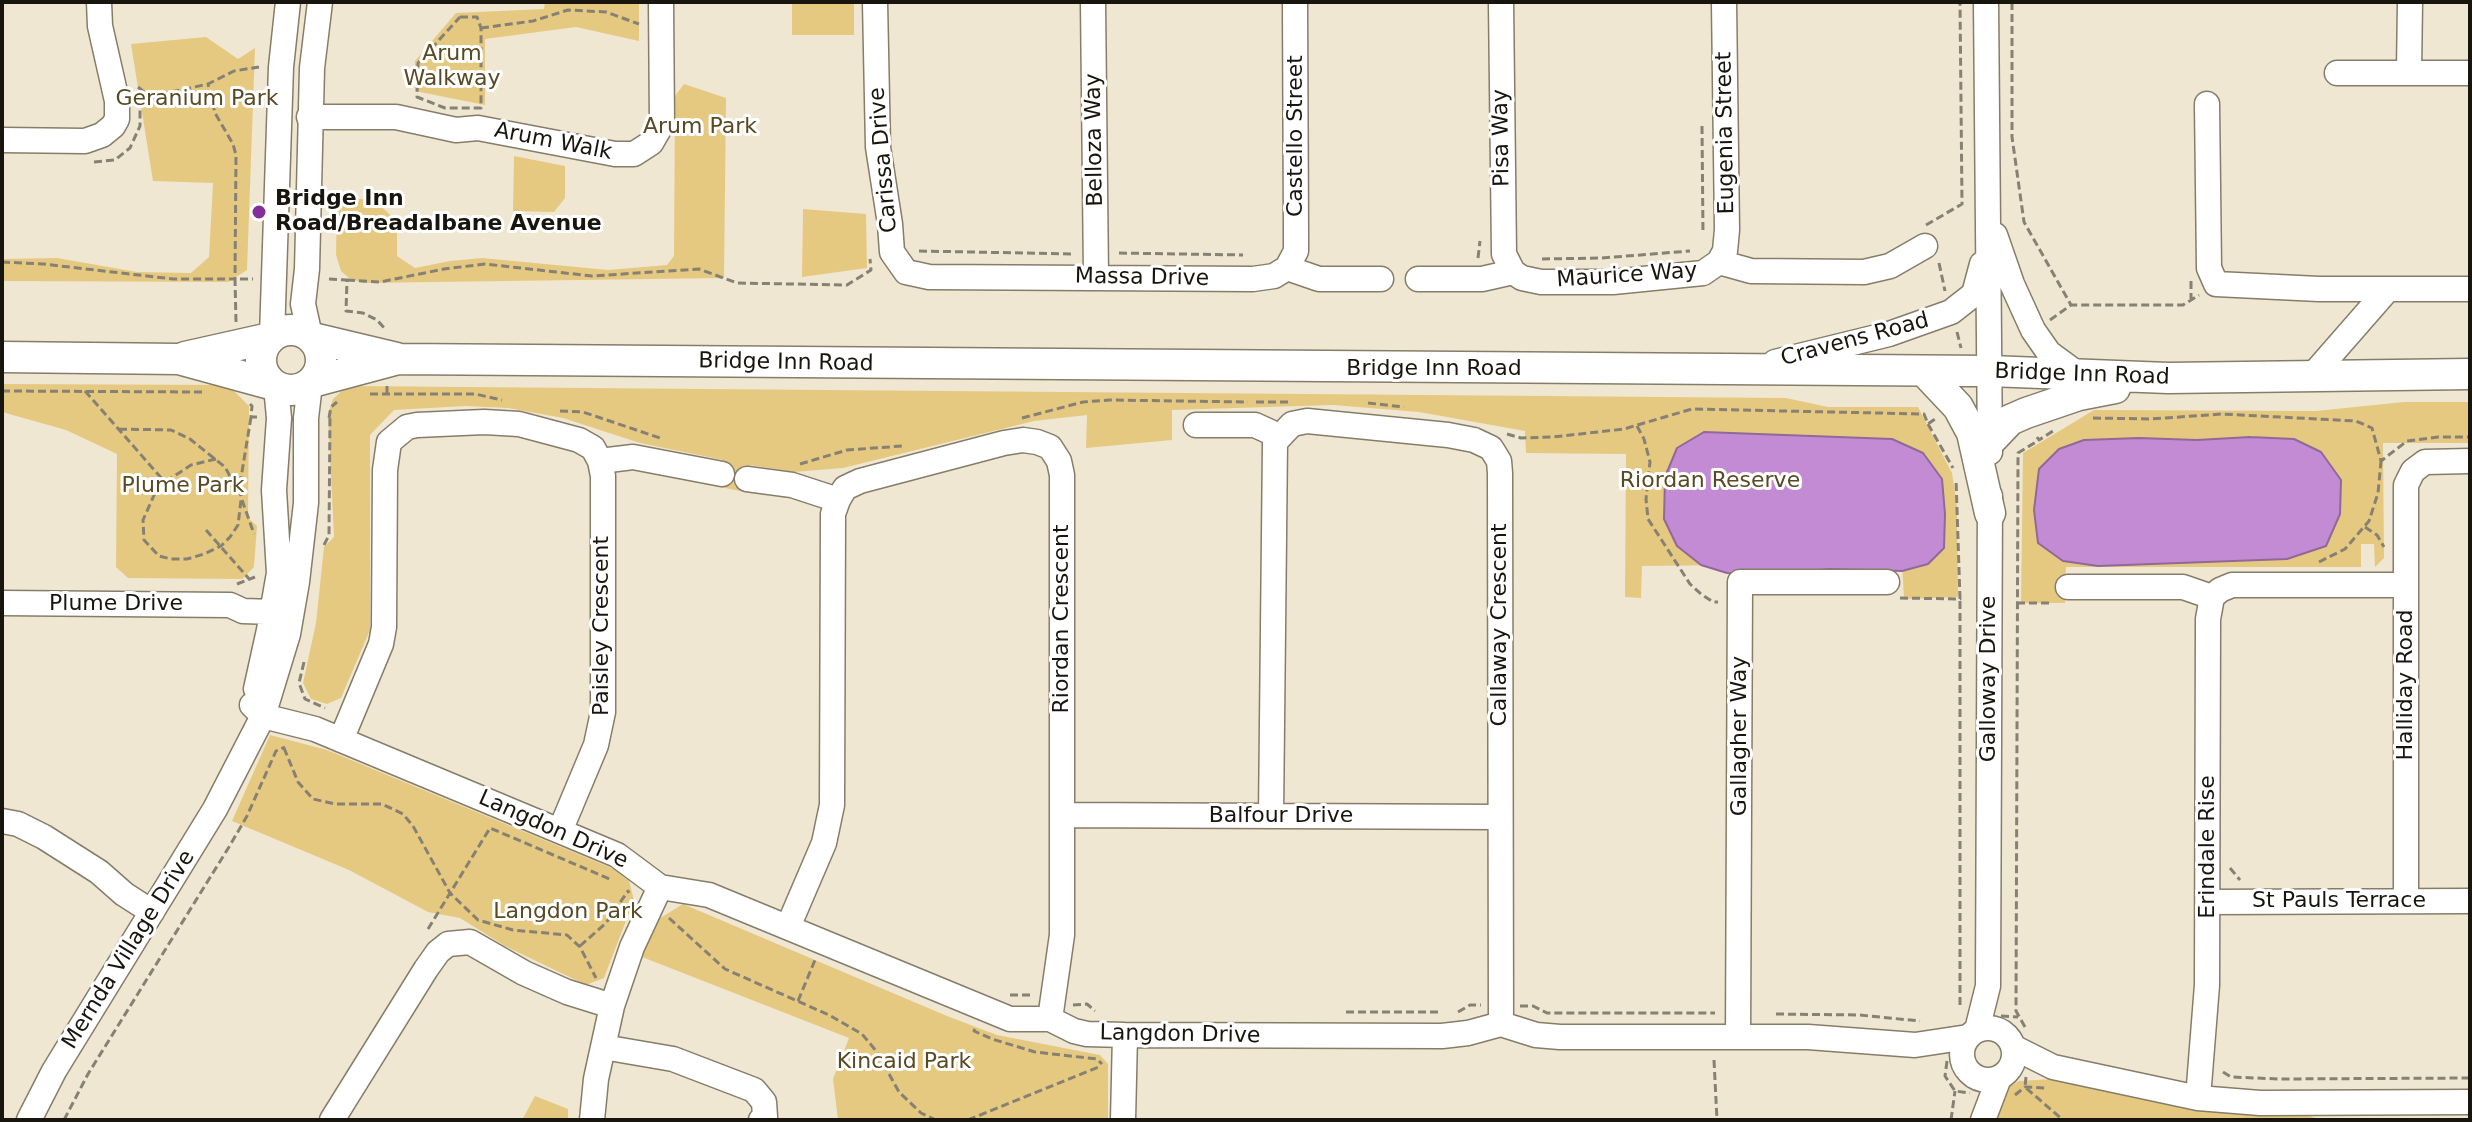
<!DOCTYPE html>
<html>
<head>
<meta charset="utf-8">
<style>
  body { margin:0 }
  #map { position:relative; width:2472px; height:1122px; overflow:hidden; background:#f0e7d2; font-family:"DejaVu Sans",sans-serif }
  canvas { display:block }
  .frame { position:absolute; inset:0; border:4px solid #18150e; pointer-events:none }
</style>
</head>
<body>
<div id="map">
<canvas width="2472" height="1122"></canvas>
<div class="frame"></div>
</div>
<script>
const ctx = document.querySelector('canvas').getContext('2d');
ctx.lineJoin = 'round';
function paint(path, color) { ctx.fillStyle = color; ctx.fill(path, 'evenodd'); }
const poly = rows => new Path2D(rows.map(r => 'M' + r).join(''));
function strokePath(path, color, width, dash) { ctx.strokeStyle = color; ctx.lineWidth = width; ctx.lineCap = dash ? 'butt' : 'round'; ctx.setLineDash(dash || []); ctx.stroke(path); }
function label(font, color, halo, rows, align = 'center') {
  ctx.font = font + ' "DejaVu Sans",sans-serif'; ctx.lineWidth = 6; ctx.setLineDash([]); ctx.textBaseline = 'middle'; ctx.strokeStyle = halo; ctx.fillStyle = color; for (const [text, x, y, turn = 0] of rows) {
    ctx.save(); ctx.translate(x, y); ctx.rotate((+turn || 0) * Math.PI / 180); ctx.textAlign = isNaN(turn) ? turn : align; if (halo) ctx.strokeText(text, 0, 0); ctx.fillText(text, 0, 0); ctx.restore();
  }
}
paint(poly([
  [545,2,639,2,639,41,576,27,485,39,485,105,415,91,415,61,456,13,544,9],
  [792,2,854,2,854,35,792,35],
  [206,37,238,59,255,48,247,270,228,282,2,281,2,259,57,258,137,272,191,273,209,257,213,183,153,181,131,44],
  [684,84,726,98,724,278,363,283,349,278,341,271,336,255,337,199,373,199,397,221,397,256,415,268,450,261,482,258,608,270,667,265,674,256,675,96],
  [514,156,565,166,565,198,554,212,513,211],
  [803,209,866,214,867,268,802,277],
  [2,384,228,385,249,406,248,518,257,526,254,567,242,579,128,578,116,567,117,454,66,430,2,412],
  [347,386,1786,398,1828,407,1918,407,1952,473,1957,506,1958,597,1904,599,1902,563,1642,566,1641,598,1625,597,1626,454,1526,453,1525,431,1419,412,1333,405,1172,410,1172,440,1086,448,1087,415,1034,421,843,468,794,472,750,465,745,492,720,487,723,460,640,443,563,418,508,408,466,406,394,410,370,435,370,630,341,698,327,704,311,699,303,683,316,623,324,547,334,537,328,414,333,399],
  [2404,402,2470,402,2470,443,2383,443,2384,558,2375,567,2374,544,2361,544,2361,567,2066,567,2065,603,2021,603,2023,453,2094,410,2316,411],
  [270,735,327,750,614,869,629,881,634,900,604,978,586,985,505,946,460,918,428,912,349,870,232,821],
  [683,904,947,1016,997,1035,1100,1055,1108,1064,1108,1120,838,1120,833,1079,849,1038,642,957,657,920],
  [2053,1079,2310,1116,2320,1120,1993,1120,2006,1089,2019,1081],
  [535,1096,568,1109,568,1120,522,1120]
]), '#e6c981');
const water = poly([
  [1704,432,1892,439,1923,453,1942,479,1945,514,1944,548,1928,564,1902,571,1829,569,1784,574,1727,573,1701,565,1677,546,1664,519,1665,477,1677,448,1704,432],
  [2250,437,2294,439,2321,452,2341,480,2340,514,2326,546,2287,559,2098,566,2063,561,2038,543,2034,510,2039,469,2059,449,2084,440,2139,438,2197,440,2250,437]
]);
paint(water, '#c38bd4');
strokePath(water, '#906899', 2);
const minor = poly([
  [875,2,878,147,890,224,892,252,906,272,929,277,1253,279,1274,276,1287,268,1319,279,1381,279],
  [1093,2,1096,278],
  [1501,2,1504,254,1513,272],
  [1986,2,1990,452],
  [2409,72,2410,2],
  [2337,73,2470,73],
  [2207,104,2209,268,2216,284,2319,289,2470,289],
  [309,117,396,117,456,130,478,128,615,154,634,154,651,143,662,124,661,2],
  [2,140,85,141,102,135,113,126,117,119,117,101,100,26,99,2],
  [1995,235,2012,284,2033,330,2049,353,2079,375],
  [1719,262,1725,251,1727,230,1724,2],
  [1287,268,1296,251,1296,233,1295,2],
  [1418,279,1482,279,1513,272,1522,278,1541,282,1613,282,1703,273,1719,262,1751,271,1864,272,1890,266,1925,246],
  [272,336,281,67,288,2],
  [310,336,303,304,307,269,312,68,320,2],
  [1775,362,1889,334,1951,312,1974,294,1982,264],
  [2312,376,2388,289],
  [1196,425,1255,425,1279,436],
  [600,461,633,457,722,474],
  [747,479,792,485,838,500],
  [2068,587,2183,587,2212,597],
  [2212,597,2220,590,2232,585,2405,585],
  [2,603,230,605,243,611,273,612,286,608],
  [256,689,269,630,279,573,274,490,279,418,276,386],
  [252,705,263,716,315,729,617,855,660,887,709,895,1010,1019,1050,1019,1074,1031,1087,1034,1125,1035,1442,1036,1468,1033,1501,1024,1536,1035,1560,1037,1808,1037,1915,1045,1968,1037],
  [341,740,381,644,384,627,385,470,389,442,407,427,417,425,484,422,519,424,579,440,593,448,600,461,603,476,603,712,596,745,560,831],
  [1062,815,1500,817],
  [1271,816,1275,442,1292,424,1307,421,1448,435,1474,440,1491,448,1499,461,1500,473,1501,1024],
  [2,821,18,824,44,837,99,872,124,894,152,912],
  [2406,901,2406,485,2413,471,2425,462,2470,461],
  [2208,902,2470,901],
  [788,927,824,843,832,805,833,514,838,500,845,488,860,481,1004,443,1023,440,1037,442,1050,447,1059,461,1062,475,1062,935,1050,1019],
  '1962 1054a26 26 0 1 1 52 0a26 26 0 1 1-52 0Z',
  [1977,1030,1988,986,1990,496],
  [1738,1037,1740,582,1887,582],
  [603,1047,673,1059,754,1090,764,1102,765,1117,761,1120],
  [2013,1047,2053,1067,2198,1098,2260,1103,2470,1102],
  [2198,1098,2207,985,2208,619,2212,597],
  [29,1120,54,1071,215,809,263,716,288,634,297,582,306,503,306,418,310,384],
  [332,1120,426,969,438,952,448,944,470,942,524,973,567,992,612,1006],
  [592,1120,596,1079,612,1006,632,947,660,887],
  [1123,1120,1125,1035],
  [1983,1120,1999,1078]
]);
const major = poly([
  '261 360a30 30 0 1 1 60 0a30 30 0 1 1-60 0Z',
  [313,338,397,358],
  [2,357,179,359,274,385],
  [185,357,270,338],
  [1924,371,1958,407,1972,433,1990,513],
  [312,382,398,359,1990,371,2168,378,2470,374],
  [1990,441,2010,420,2026,413,2079,395,2115,388]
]);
strokePath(minor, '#857d6a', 27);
strokePath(major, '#857d6a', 33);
strokePath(poly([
  [2012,2,2012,137,2024,222,2071,305],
  [460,17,477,17,481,28,481,108,445,108,417,97,418,63,460,17],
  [481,28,533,21,568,10,606,12,639,24],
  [138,87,144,92,158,95,208,84,234,71,259,67],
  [1702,126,1703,234],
  [94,162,115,160,130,148,140,126,140,110],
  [1926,225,1962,204,1960,2],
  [919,251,1075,254],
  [1119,253,1243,255],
  [1478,258,1480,241],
  [1542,259,1602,258,1690,251],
  [2,262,43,264,173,279,235,279,236,155,233,144,215,113,208,84],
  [1939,263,1945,291],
  [329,279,347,280,346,311,363,313,377,320,386,330],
  [347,280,380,282,444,269,485,264,592,276,699,269,737,283,847,285,871,270,870,259],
  [2191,281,2191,300],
  [2050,320,2071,305,2183,305,2199,295],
  [236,322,235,279,253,279],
  [1957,332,1961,348],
  [2,391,202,392],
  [85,391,164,481],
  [370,394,475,394,502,400],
  [387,394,387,386],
  [1256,402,1288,402],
  [1368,403,1404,407],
  [250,404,252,406,251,417,257,417],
  [560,411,583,412,663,439],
  [251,417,240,484,241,497,254,534],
  [329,418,331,407,337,402],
  [1022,418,1083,402,1109,400,1248,402],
  [2093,418,2151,419,2222,414,2356,421,2372,428,2381,461,2407,441,2438,437,2470,437],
  [1928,424,1953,468],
  [1637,426,1644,439,1650,462,1646,499,1648,519,1690,584,1701,594,1713,602,1718,602],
  [119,429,171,430,190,439,225,467,239,493],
  [1507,434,1521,438,1553,437,1624,429,1692,409,1924,414,1928,424,1935,419],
  [2037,437,2039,440,2053,431],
  [216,459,191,465,165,482,155,493,143,520,144,540,159,556,171,559,187,559,204,554,221,546,230,537,238,525,241,500],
  [800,464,847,450,902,446],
  [2365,527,2377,535,2384,547],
  [206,530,250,580],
  [324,545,329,535,330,418],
  [2319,562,2345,549,2369,521,2378,493,2381,461],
  [237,584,255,577],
  [1900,598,1960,599,1956,479],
  [2017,603,2053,603],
  [304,662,299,683,305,699,325,708],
  [284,748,298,782,313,799,335,804,382,804,403,814,413,826,450,893,478,920,513,930,567,935,580,947,596,978],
  [2230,868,2240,880],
  [669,918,725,969,829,1015,862,1034,877,1052,899,1092,921,1113,936,1120],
  [428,929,490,828,612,880],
  [580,946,606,923,628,891,629,893],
  [1010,995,1031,995],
  [798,1001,815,960],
  [1073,1005,1087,1004,1095,1011],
  [1960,1005,1960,600],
  [1520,1006,1533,1006,1547,1013,1715,1013],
  [1346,1012,1442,1012],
  [1458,1012,1470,1005,1481,1005],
  [1776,1014,1859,1015,1920,1021],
  [2001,1016,2018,1017],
  [2025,1027,2016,1011,2018,453,2039,440],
  [975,1029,974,1031,992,1039,1035,1052,1097,1059,1102,1064],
  [1714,1060,1717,1120],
  [1947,1061,1945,1076,1955,1091,1970,1093],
  [2223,1072,2231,1077,2279,1079,2470,1078],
  [2026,1077,2025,1087,2063,1120],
  [2015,1095,2025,1087,2045,1088],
  [64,1120,88,1074,229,847,247,816,276,751,285,747],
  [968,1120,1101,1066],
  [1951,1120,1955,1091]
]), '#878173', 3, [8, 4]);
strokePath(minor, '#fff', 24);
strokePath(major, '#fff', 30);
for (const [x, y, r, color] of [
  [259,212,8,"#842e9c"]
]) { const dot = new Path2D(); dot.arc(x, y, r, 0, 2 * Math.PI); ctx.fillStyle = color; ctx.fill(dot); strokePath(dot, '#fff', 3); }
label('22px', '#594a23', '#fff', [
  ["Arum",452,54],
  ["Walkway",452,79],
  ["Geranium Park",197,99],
  ["Arum Park",700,127],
  ["Riordan Reserve",1710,481],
  ["Plume Park",183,486],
  ["Langdon Park",568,912],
  ["Kincaid Park",904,1062]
]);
label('22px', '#18150e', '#fff', [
  ["Eugenia Street",1726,133,-91],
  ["Castello Street",1296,136,-90],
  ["Pisa Way",1502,138,-91],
  ["Belloza Way",1095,140,-91],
  ["Arum Walk",553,142,11],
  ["Carissa Drive",884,160,-95],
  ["Maurice Way",1627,276,-4],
  ["Massa Drive",1142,278,1],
  ["Cravens Road",1855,340,-15],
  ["Bridge Inn Road",786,363,1],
  ["Bridge Inn Road",1434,369],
  ["Bridge Inn Road",2082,375,2],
  ["Plume Drive",116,604],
  ["Riordan Crescent",1062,619,-90],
  ["Callaway Crescent",1500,625,-90],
  ["Paisley Crescent",602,626,-90],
  ["Galloway Drive",1989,679,-90],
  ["Halliday Road",2406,685,-90],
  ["Gallagher Way",1740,736,-90],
  ["Balfour Drive",1281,816],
  ["Langdon Drive",553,830,24],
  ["Erindale Rise",2208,847,-90],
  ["St Pauls Terrace",2339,901],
  ["Mernda Village Drive",129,950,-58],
  ["Langdon Drive",1180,1035,1]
]);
label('bold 22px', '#18150e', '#fff', [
  ["Bridge Inn",275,199],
  ["Road/Breadalbane Avenue",275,224]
], 'left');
</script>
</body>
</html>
